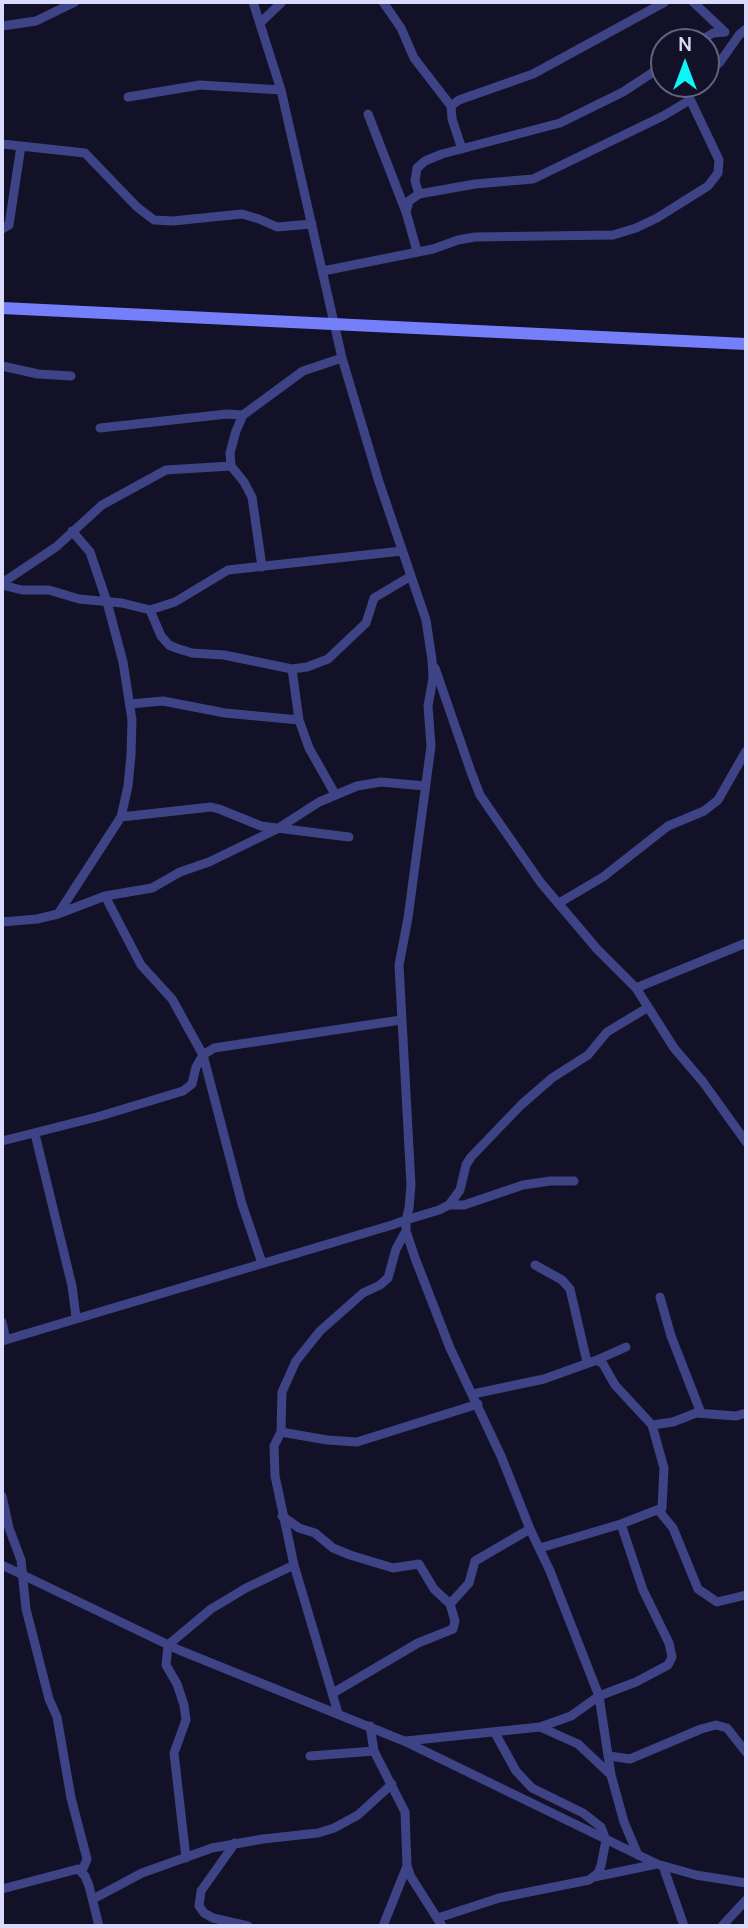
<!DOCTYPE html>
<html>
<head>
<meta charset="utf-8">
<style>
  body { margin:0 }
  #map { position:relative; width:748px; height:1928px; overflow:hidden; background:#131128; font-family:Manrope,sans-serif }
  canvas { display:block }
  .frame { position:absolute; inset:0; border:4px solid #dadafd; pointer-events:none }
  .north { position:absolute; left:650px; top:28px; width:70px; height:70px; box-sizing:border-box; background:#131128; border:2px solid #63617d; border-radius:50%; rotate:0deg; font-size:19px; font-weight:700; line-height:28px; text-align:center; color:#dadafd }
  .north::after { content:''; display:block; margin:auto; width:24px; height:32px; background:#0ef5f5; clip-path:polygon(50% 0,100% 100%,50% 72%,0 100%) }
</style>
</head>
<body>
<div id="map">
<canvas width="748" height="1928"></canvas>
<div class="frame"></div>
<div class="north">N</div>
</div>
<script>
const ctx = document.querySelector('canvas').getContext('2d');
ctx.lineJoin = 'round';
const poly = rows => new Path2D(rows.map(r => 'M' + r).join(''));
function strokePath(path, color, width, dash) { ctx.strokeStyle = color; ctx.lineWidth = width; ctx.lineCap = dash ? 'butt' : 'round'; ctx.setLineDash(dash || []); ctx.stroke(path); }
strokePath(poly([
  [383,2,401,28,414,58,451,106,452,119,462,149],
  [693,2,725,32],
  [260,23,282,2],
  [2,26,36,21,75,2],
  [698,42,713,33,725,32],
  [706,74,720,62,739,35,746,29],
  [128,97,200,85,281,90],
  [451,106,459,100,533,74,665,2],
  [368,114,406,212,417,251],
  [2,144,85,153,137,207,154,220,173,221,242,214,259,219,277,227,312,224],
  [419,194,415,181,417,168,425,161,442,154,560,123,623,92,664,65],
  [406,212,409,201,419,194,475,184,533,179,663,116,690,100],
  [2,229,9,225,21,146],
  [323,271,433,249,458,240,475,237,613,235,636,228,657,218,708,186,718,173,719,160,689,97,689,90,693,84],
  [2,366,38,374,71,376],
  [100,428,227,414,243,415],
  [262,567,252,497,244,482,231,466,230,453,236,431,243,415,303,371,342,358],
  [2,583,56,547,102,505,166,470,231,466],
  [2,585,22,590,49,590,79,599,122,603,150,610,175,602,228,570,402,551],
  [150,610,161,636,169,645,176,648,192,653,224,655,292,669,307,667,328,659,366,623,374,598,411,576],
  [435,668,471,772,480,795,493,814,541,883,597,949,636,988,674,1048,703,1082,746,1142],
  [292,669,299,720,309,748,335,794],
  [130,704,163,701,225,713,299,720],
  [121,817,211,807,219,809,261,826,349,837],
  [105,896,141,965,172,999,203,1055,242,1204,262,1263],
  [559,903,603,877,668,826,704,811,718,800,746,751],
  [58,914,121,817,128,786,131,755,132,720,123,662,107,602,90,552,72,531],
  [2,922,37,919,58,914,105,896,152,888,180,872,209,862,277,829,319,802,357,786,381,782,425,786],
  [636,988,746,943],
  [35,1134,72,1286,76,1317],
  [2,1141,97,1117,183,1091,192,1084,196,1067,203,1055,214,1048,401,1020],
  [449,1205,464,1205,523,1185,550,1181,574,1181],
  [535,1265,562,1280,570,1289,587,1362],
  [660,1297,671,1336,701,1413],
  [2,1322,6,1340],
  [2,1341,392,1225,406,1220,409,1208,411,1185,399,965,408,918,431,746,428,706,433,678,432,660,426,620,379,482,342,358,281,90,253,2],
  [597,1360,626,1347],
  [473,1394,544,1379,597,1360,603,1364,615,1385,652,1425,673,1422,696,1413,736,1416,746,1413],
  [281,1432,327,1440,357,1442,478,1404],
  [2,1496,9,1528,21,1560,26,1609,49,1699,57,1717,71,1798,87,1859,82,1871],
  [659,1511,673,1528,698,1589,717,1602,746,1595],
  [282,1516,299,1528,315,1533,333,1548,350,1555,393,1568,419,1564,434,1589,450,1604],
  [621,1524,662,1508,664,1468,652,1425],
  [2,1565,179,1650,404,1741,657,1864,696,1875,746,1883],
  [333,1693,418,1643,453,1629,455,1621,450,1604,469,1583,475,1561,530,1529],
  [338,1713,294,1565,275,1476,274,1446,281,1432,282,1392,296,1361,320,1331,363,1293,380,1285,388,1278,396,1249,406,1231],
  [370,1726,374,1751,405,1812,407,1866,411,1877,442,1926],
  [540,1727,571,1716,599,1696,636,1682,668,1665,672,1657,669,1643,643,1590,621,1524,540,1548],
  [406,1741,540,1727,578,1744,611,1775],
  [310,1756,374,1751],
  [609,1756,630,1759,701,1729,716,1725,727,1728,746,1752],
  [235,1843,201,1891,199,1906,204,1913,213,1918,248,1926],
  [638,1855,624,1822,611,1775,599,1696,550,1571,530,1529,501,1456,450,1348,415,1258,406,1231,406,1220,439,1210,449,1205,460,1190,466,1165,471,1157,521,1105,552,1078,588,1055,607,1032,647,1008],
  [186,1858,174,1753,186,1720,184,1705,177,1684,166,1665,168,1645,211,1609,246,1588,294,1565],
  [663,1866,684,1926],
  [594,1877,657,1864],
  [2,1889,78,1869,85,1876,89,1886,99,1926],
  [93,1899,142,1873,212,1848,263,1839,318,1833,334,1828,358,1815,392,1784],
  [438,1918,499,1898,589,1880,598,1873,601,1866,606,1840,601,1827,583,1813,532,1788,516,1771,495,1733],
  [383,1926,407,1866],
  [722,1926,746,1900]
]), '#3e4385', 9);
strokePath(poly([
  [2,308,746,344]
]), '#757ff9', 12);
</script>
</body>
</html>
